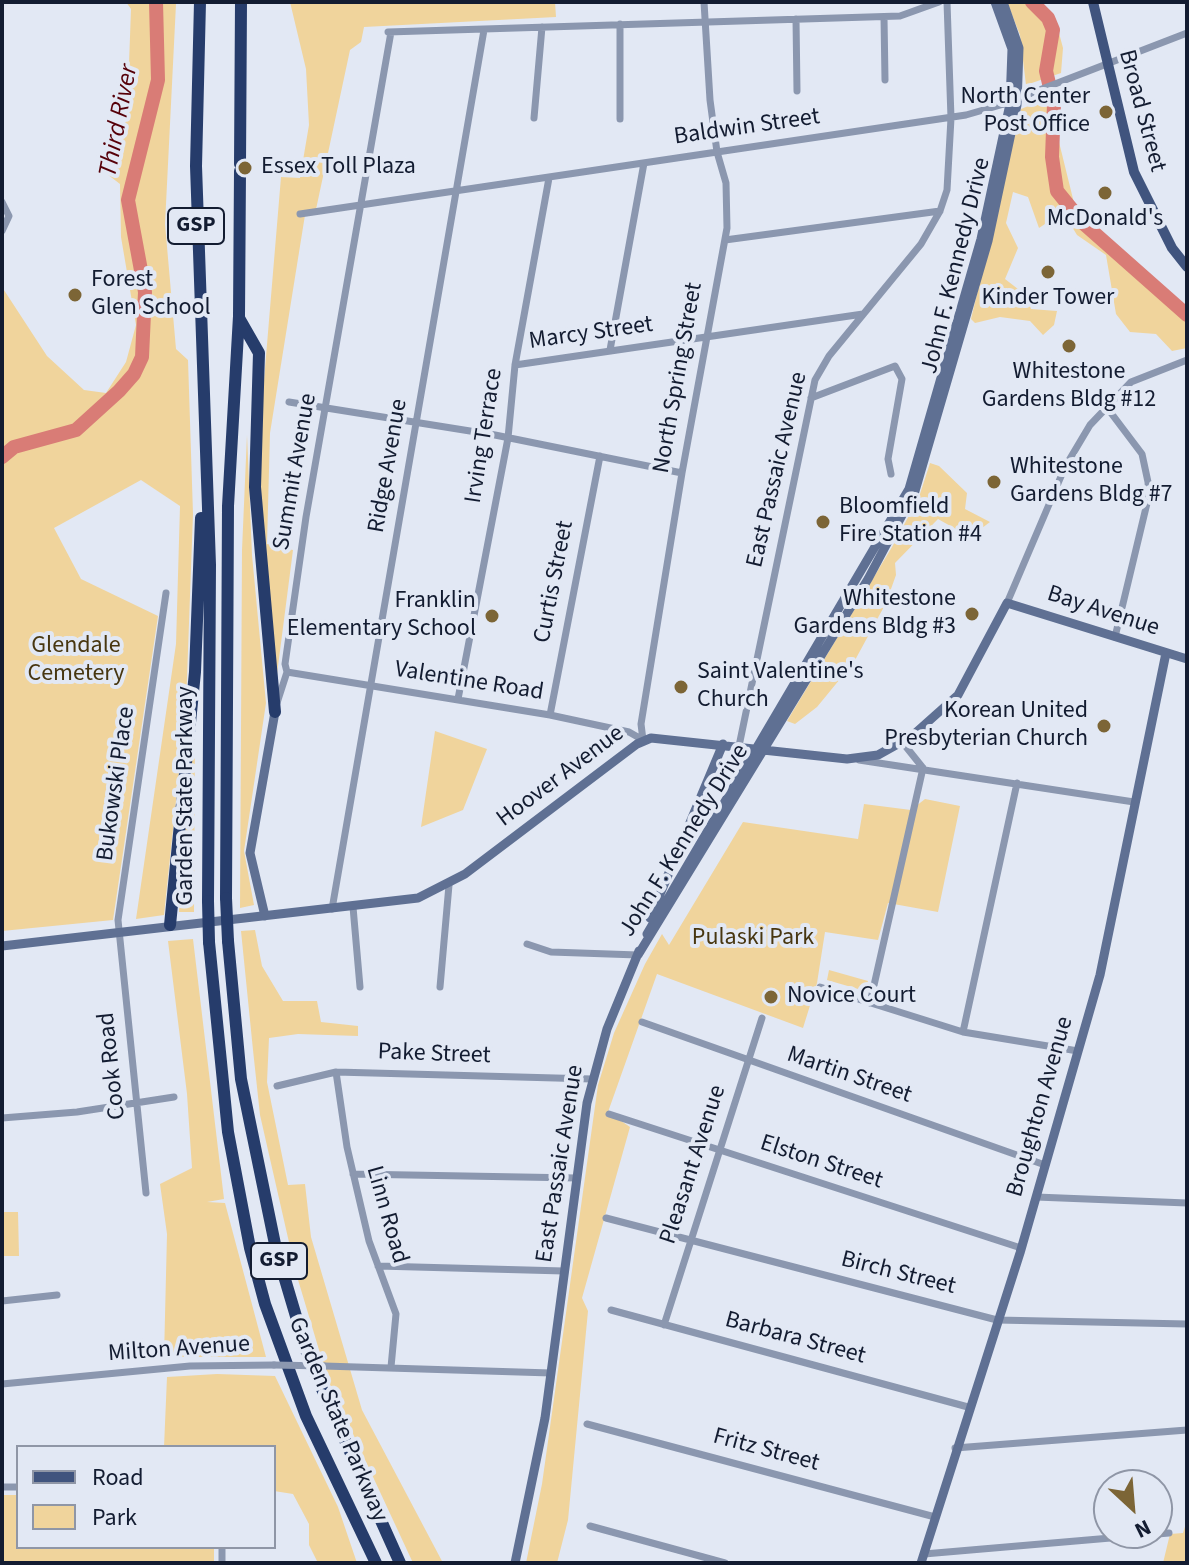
<!DOCTYPE html>
<html>
<head>
<meta charset="utf-8">
<style>
  body { margin:0 }
  #map { position:relative; width:1189px; height:1565px; overflow:hidden; background:#e2e8f4; font-family:"Source Sans 3",sans-serif }
  canvas { display:block }
  .frame { position:absolute; inset:0; border:4px solid #131c31; pointer-events:none }
  .legend { position:absolute; left:16px; top:1445px; width:260px; height:104px; box-sizing:border-box; background:#e2e8f4; border:2px solid #8f96a6; margin:0; padding:10px 14px; list-style:none; font-size:24px; color:#131c31 }
  .legend li { display:flex; align-items:center; gap:16px; height:40px }
  .legend b { width:40px; border:2px solid #8f96a6 }
  .north { position:absolute; left:1093px; top:1469px; width:80px; height:80px; box-sizing:border-box; background:#e2e8f4; border:2px solid #8f96a6; border-radius:50%; rotate:154deg; font-size:22px; font-weight:700; line-height:32px; text-align:center; color:#131c31 }
  .north::after { content:''; display:block; margin:auto; width:28px; height:36px; background:#7c6536; clip-path:polygon(50% 0,100% 100%,50% 72%,0 100%) }
</style>
</head>
<body>
<div id="map">
<canvas width="1189" height="1565"></canvas>
<div class="frame"></div>
<ul class="legend">
<li><b style="height:10px;background:#40547e"></b>Road</li>
<li><b style="height:22px;background:#f0d49c"></b>Park</li>
</ul>
<div class="north">N</div>
</div>
<script>
const ctx = document.querySelector('canvas').getContext('2d');
ctx.lineJoin = 'round';
function paint(path, color) { ctx.fillStyle = color; ctx.fill(path, 'evenodd'); }
const poly = rows => new Path2D(rows.map(r => 'M' + r).join(''));
function strokePath(path, color, width, dash) { ctx.strokeStyle = color; ctx.lineWidth = width; ctx.lineCap = dash ? 'butt' : 'round'; ctx.setLineDash(dash || []); ctx.stroke(path); }
function label(font, color, halo, rows, align = 'center') {
  ctx.font = font + ' "Source Sans 3",sans-serif'; ctx.lineWidth = 8; ctx.setLineDash([]); ctx.textBaseline = 'middle'; ctx.strokeStyle = halo; ctx.fillStyle = color; for (const [text, x, y, turn = 0] of rows) {
    ctx.save(); ctx.translate(x, y); ctx.rotate((+turn || 0) * Math.PI / 180); ctx.textAlign = isNaN(turn) ? turn : align; if (halo) ctx.strokeText(text, 0, 0); ctx.fillText(text, 0, 0); ctx.restore();
  }
}
paint(poly([
  [126,2,176,4,165,224,176,349,188,360,193,514,186,705,164,915,136,919,176,644,180,506,141,480,54,528,81,579,158,616,113,920,2,931,2,287,47,356,84,390,106,393,126,362,136,325,121,237,120,184,103,171,127,119,131,9],
  [290,2,555,2,556,17,364,27,361,42,350,50,315,214,305,215,270,433,267,544,293,550,277,674,256,476,281,177,300,178,309,125,306,69],
  [1007,2,1042,2,1055,18,1063,48,1061,73,1026,85,1020,35],
  [1056,95,1059,142,1075,207,1187,310,1187,348,1172,351,1156,334,1130,332,1116,314,1106,255,1077,235,1063,212,1039,228,1028,197,1013,192,1006,223,1018,248,1005,279,1027,296,1031,309,1057,311,1054,325,1043,335,1030,321,1000,317,975,323,971,319,1021,109],
  [247,435,252,555,266,703,244,851,254,905,240,908,242,550],
  [930,463,939,466,967,493,965,509,990,522,970,537,938,519,895,563,896,575,886,603,854,662,817,707,795,724,787,721,892,547,919,497],
  [195,731,194,912,179,912,185,813],
  [435,731,487,749,463,810,421,827],
  [925,799,960,806,938,912,888,903,878,940,825,932,817,983,803,1028,657,974,608,1112,630,1127,582,1298,588,1311,568,1520,557,1563,526,1563,542,1484,598,1085,614,1033,645,964,662,934,669,945,743,822,858,839,864,804,911,810],
  [255,930,262,966,283,1001,317,1001,321,1022,358,1026,358,1036,298,1034,269,1038,267,1082,288,1185,305,1184,311,1237,362,1410,443,1563,413,1563,328,1380,296,1273,260,1115,253,1050,241,931],
  [193,939,224,1199,207,1202,225,1203,266,1357,164,1357,167,1234,160,1184,192,1168,187,1094,168,941],
  [829,970,868,981,865,991,827,980],
  [2,1212,18,1212,19,1256,2,1256],
  [217,1374,275,1376,338,1507,357,1563,318,1563,309,1545,309,1524,293,1494,274,1491,274,1447,164,1447,167,1377],
  [2,1495,18,1495,18,1547,214,1547,214,1563,2,1563],
  [1187,1520,1187,1563,1163,1563,1170,1534,1183,1533]
]), '#f0d49c');
strokePath(poly([
  [1032,2,1048,18,1053,30,1046,71,1054,104,1052,157,1057,191,1083,223,1187,315],
  [2,457,14,447,76,430,119,391,134,374,142,357,145,292,128,200,158,80,156,2]
]), '#d97c76', 14);
strokePath(poly([
  [884,17,885,80],
  [796,19,797,91],
  [620,24,620,119],
  [388,32,900,16,939,2],
  [1029,94,1187,33],
  [534,118,542,27],
  [2,202,9,216,2,231],
  [300,214,966,115,1004,104],
  [725,240,940,211],
  [610,350,644,163],
  [515,365,863,314],
  [811,398,895,366,902,379,888,459,891,474],
  [289,402,495,435,682,473],
  [1105,405,1142,454,1148,482,1149,495,1115,637],
  [1007,603,1065,467,1090,425,1131,382,1187,360],
  [287,672,550,715,629,732,643,740],
  [458,699,508,438,515,365,549,178],
  [277,703,287,672,285,664,306,517,391,32],
  [550,715,600,456],
  [643,740,641,724,682,473,727,228,726,183,717,152,710,100,704,2],
  [903,743,923,768],
  [739,746,815,380,829,356,921,244,940,211,947,190,951,118,947,2],
  [859,760,1134,802],
  [353,907,360,987],
  [332,909,484,30],
  [527,944,551,952,638,955],
  [440,987,449,885],
  [820,987,963,1032,1078,1051],
  [870,1003,923,768],
  [642,1022,1045,1165],
  [963,1032,1017,783],
  [336,1072,347,1147,369,1241,396,1314,391,1367],
  [277,1086,336,1072,592,1079],
  [609,1114,1021,1248],
  [2,1118,77,1112,174,1097],
  [353,1174,577,1178],
  [146,1193,118,920,166,593],
  [1036,1197,1187,1203],
  [606,1218,997,1320,1187,1324],
  [378,1266,564,1271],
  [2,1301,57,1295],
  [611,1310,968,1407],
  [664,1325,762,1018],
  [324,1366,551,1373],
  [2,1384,190,1366,274,1365],
  [587,1424,935,1517],
  [955,1448,1187,1430],
  [2,1487,18,1487],
  [590,1526,725,1563],
  [222,1547,222,1563],
  [924,1554,1169,1533]
]), '#8b97af', 7);
strokePath(poly([
  [265,916,250,853,275,712],
  [650,918,723,744],
  [647,934,909,489,981,239,1010,104,1012,49,995,2],
  [2,946,418,898,465,874,637,744,651,738,847,759,878,755,912,736,958,695,1007,603,1187,659],
  [638,955,868,579,915,491,988,241,1017,105,1019,48,1003,2],
  [515,1563,545,1418,587,1103,607,1029,639,951],
  [921,1563,1020,1253,1100,975,1166,653]
]), '#5f7093', 9);
strokePath(poly([
  [1093,2,1134,172,1172,248,1187,267]
]), '#40547e', 10);
strokePath(poly([
  [200,2,196,166,210,565,208,901],
  [240,164,241,2],
  [239,318,259,353,255,487,275,712],
  [226,898,228,506,239,316,240,171],
  [170,925,195,672,201,518],
  [228,941,241,1079,276,1249,309,1360,400,1563],
  [209,942,228,1132,250,1248,265,1304,306,1416,376,1563]
]), '#263c6b', 12);
strokePath(poly([
  [1004,104,1029,94],
  [274,1365,324,1366]
]), '#8b97af', 7);
strokePath(poly([
  [226,898,228,941],
  [208,901,209,942]
]), '#263c6b', 12);
for (const [x, y, r, color] of [
  [1106,112,8,"#7c6536"],
  [245,168,8,"#7c6536"],
  [1105,193,8,"#7c6536"],
  [1048,272,8,"#7c6536"],
  [75,295,8,"#7c6536"],
  [1069,346,8,"#7c6536"],
  [994,482,8,"#7c6536"],
  [823,522,8,"#7c6536"],
  [972,614,8,"#7c6536"],
  [492,616,8,"#7c6536"],
  [681,687,8,"#7c6536"],
  [1104,726,8,"#7c6536"],
  [771,997,8,"#7c6536"]
]) { const dot = new Path2D(); dot.arc(x, y, r, 0, 2 * Math.PI); ctx.fillStyle = color; ctx.fill(dot); strokePath(dot, '#e2e8f4', 3); }
for (const [x, y, w] of [
  [196,226,56],
  [279,1261,56]
]) { const box = new Path2D(); box.roundRect(x - w / 2, y - 18, w, 36, 6); ctx.fillStyle = '#e2e8f4'; ctx.fill(box); strokePath(box, '#131c31', 2); }
label('bold 22px', '#131c31', null, [
  ["GSP",196,226],
  ["GSP",279,1261]
]);
label('24px', '#131c31', '#e2e8f4', [
  ["North Center",1090,98,"right"],
  ["Post Office",1090,126,"right"],
  ["Essex Toll Plaza",261,168],
  ["McDonald's",1105,220,"center"],
  ["Forest",91,281],
  ["Glen School",91,309],
  ["Kinder Tower",1048,299,"center"],
  ["Whitestone",1069,373,"center"],
  ["Gardens Bldg #12",1069,401,"center"],
  ["Whitestone",1010,468],
  ["Gardens Bldg #7",1010,496],
  ["Bloomfield",839,508],
  ["Fire Station #4",839,536],
  ["Whitestone",956,600,"right"],
  ["Gardens Bldg #3",956,628,"right"],
  ["Franklin",476,602,"right"],
  ["Elementary School",476,630,"right"],
  ["Saint Valentine's",697,673],
  ["Church",697,701],
  ["Korean United",1088,712,"right"],
  ["Presbyterian Church",1088,740,"right"],
  ["Novice Court",787,997]
], 'left');
label('24px', '#131c31', '#e2e8f4', [
  ["Broad Street",1141,111,75],
  ["Baldwin Street",747,128,-8],
  ["John F. Kennedy Drive",957,266,-76],
  ["Marcy Street",591,334,-8],
  ["North Spring Street",679,378,-80],
  ["Irving Terrace",485,436,-81],
  ["Ridge Avenue",389,466,-80],
  ["East Passaic Avenue",778,470,-77],
  ["Summit Avenue",296,472,-80],
  ["Curtis Street",555,582,-79],
  ["Bay Avenue",1103,612,18],
  ["Valentine Road",469,682,9],
  ["Hoover Avenue",561,777,-37],
  ["Bukowski Place",117,784,-82],
  ["Garden State Parkway",187,796,-90],
  ["John F. Kennedy Drive",685,841,-58],
  ["Pake Street",434,1055,2],
  ["Cook Road",113,1066,-96],
  ["Martin Street",849,1076,19],
  ["Broughton Avenue",1041,1107,-74],
  ["Elston Street",821,1163,18],
  ["East Passaic Avenue",561,1164,-81],
  ["Pleasant Avenue",694,1165,-72],
  ["Linn Road",386,1215,74],
  ["Birch Street",898,1274,14],
  ["Barbara Street",795,1339,15],
  ["Milton Avenue",179,1350,-4],
  ["Garden State Parkway",337,1420,67],
  ["Fritz Street",766,1451,15]
]);
label('24px', '#473610', '#e2e8f4', [
  ["Glendale",76,647],
  ["Cemetery",76,675],
  ["Pulaski Park",753,939]
]);
label('italic 26px', '#560009', '#e2e8f4', [
  ["Third River",120,121,-79]
]);
</script>
</body>
</html>
